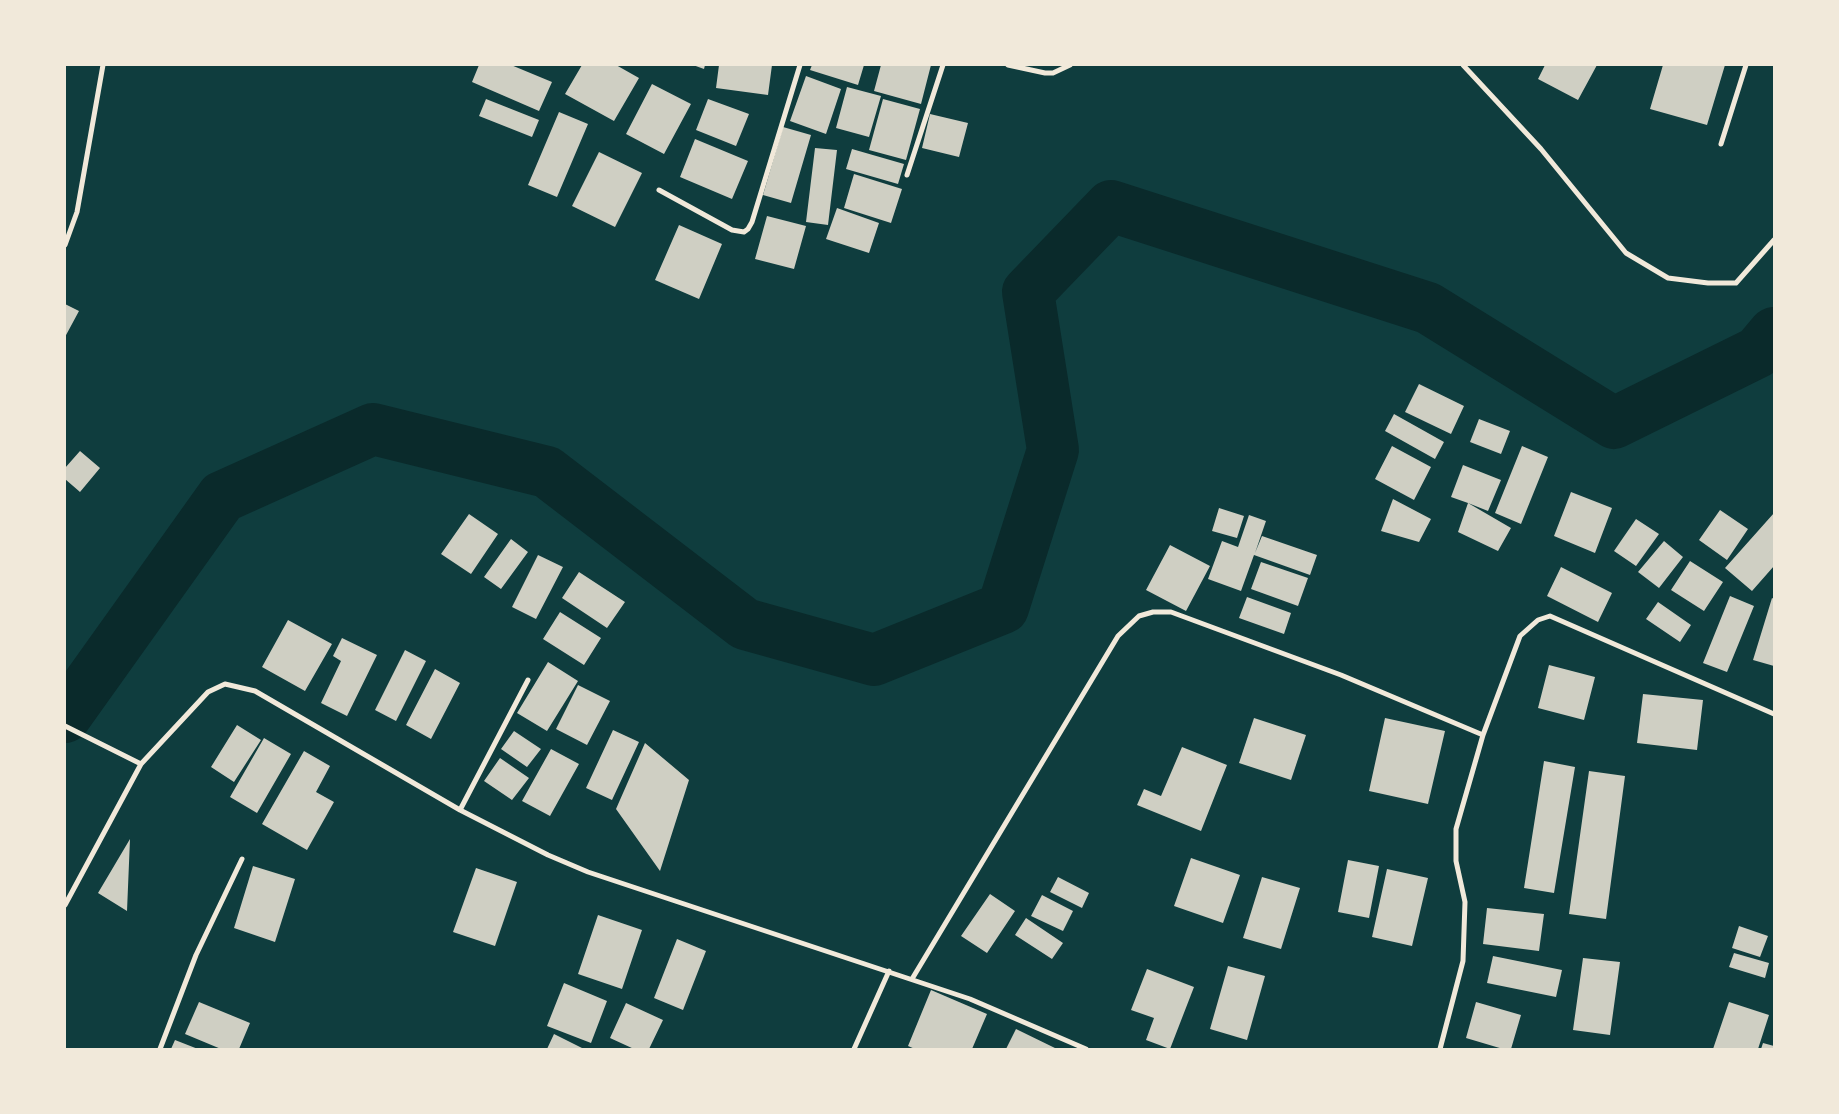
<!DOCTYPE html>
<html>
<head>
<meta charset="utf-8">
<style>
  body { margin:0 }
  #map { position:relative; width:1839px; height:1114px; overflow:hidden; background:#0f3d3e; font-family:Karla,sans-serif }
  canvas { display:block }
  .frame { position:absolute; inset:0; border:66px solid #f1e9da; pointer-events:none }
</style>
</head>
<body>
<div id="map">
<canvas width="1839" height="1114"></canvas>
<div class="frame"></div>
</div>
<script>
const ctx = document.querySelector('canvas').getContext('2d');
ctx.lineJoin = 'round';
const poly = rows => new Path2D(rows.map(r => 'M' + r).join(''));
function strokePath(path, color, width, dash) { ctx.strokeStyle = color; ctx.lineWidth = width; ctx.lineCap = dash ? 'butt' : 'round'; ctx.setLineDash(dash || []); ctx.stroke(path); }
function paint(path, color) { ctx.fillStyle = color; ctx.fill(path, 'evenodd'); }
strokePath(poly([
  [65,717,222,497,373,429,547,472,745,624,874,660,1003,608,1053,450,1028,292,1111,206,1428,308,1614,423,1758,352,1774,333]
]), '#0a2a2b', 52);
paint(poly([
  [479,65,511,65,552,82,539,111,472,82],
  [582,65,616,65,639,78,614,121,565,94],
  [693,65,705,65,704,69],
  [719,65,772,65,768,95,716,88],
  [812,65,864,65,858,85,810,70],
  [881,65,931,65,921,104,874,91],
  [1545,65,1597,65,1578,100,1538,79],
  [1663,65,1725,65,1707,125,1650,109],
  [806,76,841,89,826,134,790,121],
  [652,84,691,104,664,154,626,134],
  [847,87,881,96,869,137,836,128],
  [486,99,539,120,532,137,479,116],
  [708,99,749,114,736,146,696,130],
  [883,99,920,109,906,160,869,150],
  [559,112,588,124,557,197,528,185],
  [930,114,968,123,959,157,922,148],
  [783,127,811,135,791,203,763,195],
  [695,139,748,161,732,199,680,177],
  [815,148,837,150,828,225,806,222],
  [852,149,904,164,898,184,846,169],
  [599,152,642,173,615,227,572,206],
  [854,174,902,189,891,223,844,208],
  [837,208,879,223,869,253,826,239],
  [767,216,806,226,794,269,755,259],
  [679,225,722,244,699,299,655,280],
  [65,304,79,311,65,337],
  [1419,384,1464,406,1451,434,1405,412],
  [1394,414,1444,442,1435,459,1385,431],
  [1479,419,1510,431,1501,454,1470,442],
  [1392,446,1431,467,1414,500,1375,479],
  [1522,446,1548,457,1521,524,1495,513],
  [80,451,100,468,80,492,65,479,65,468],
  [1463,465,1501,480,1488,511,1468,503,1511,528,1498,551,1458,532,1468,503,1451,497],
  [1571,492,1612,508,1595,553,1554,536],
  [1393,499,1431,519,1419,542,1381,531],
  [1219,508,1244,516,1237,538,1212,531],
  [1720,510,1748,529,1727,560,1699,540],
  [1774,513,1774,566,1752,591,1725,568],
  [469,514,498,534,471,574,441,554],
  [1249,515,1266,521,1255,553,1262,536,1317,555,1310,575,1254,555,1241,591,1208,579,1222,541,1238,547],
  [1636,519,1659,534,1636,566,1614,551],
  [511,539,528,552,501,589,484,577],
  [1664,541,1683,557,1659,588,1638,572],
  [1170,545,1210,566,1186,611,1146,590],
  [538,555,563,567,536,619,512,607],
  [1690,561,1723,582,1704,611,1671,590],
  [1261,562,1308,578,1298,606,1251,589],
  [1561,567,1612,593,1598,622,1547,596],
  [579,572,625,602,607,628,562,598],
  [1730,596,1754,606,1727,672,1703,663],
  [1247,597,1291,613,1284,634,1239,618],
  [1772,598,1774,599,1774,666,1753,660],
  [1658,602,1691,625,1680,642,1646,619],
  [560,612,601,638,584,665,543,639],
  [288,620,332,644,305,691,262,667],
  [342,638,377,655,347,716,321,703,341,661,333,656],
  [405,650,426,661,396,721,375,710],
  [548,662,578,681,547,731,517,713],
  [1549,665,1595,677,1584,720,1538,708],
  [435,669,460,683,431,739,406,725],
  [578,685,610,701,587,745,556,729],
  [1643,694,1703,700,1697,750,1637,743],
  [1254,718,1306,735,1291,780,1239,763],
  [1385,718,1445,731,1428,804,1369,791],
  [237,725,261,740,234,782,211,767],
  [613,730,639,742,612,800,586,788],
  [514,731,541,749,527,767,501,749],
  [264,738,291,754,257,813,230,797],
  [645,743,689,780,660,871,616,809],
  [1182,747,1227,765,1201,831,1137,805,1144,789,1161,796],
  [551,749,579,764,550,816,522,801],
  [304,751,330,766,316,792,334,802,307,850,262,824],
  [500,758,529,778,512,800,484,781],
  [1544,761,1575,767,1554,893,1524,888],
  [1589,771,1625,776,1606,919,1569,914],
  [130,839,127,911,98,893],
  [1191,858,1240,875,1223,923,1174,906],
  [1348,860,1379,866,1369,918,1338,912],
  [253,866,295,879,275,942,234,928],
  [476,868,517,882,495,946,453,932],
  [1387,869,1428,878,1412,946,1372,937],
  [1058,877,1089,893,1082,908,1050,892],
  [1262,877,1300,888,1281,949,1243,938],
  [990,894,1015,911,987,953,961,936],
  [1042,895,1073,911,1063,931,1031,916],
  [1487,908,1544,914,1539,951,1483,944],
  [598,915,642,930,622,989,578,974],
  [1026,918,1063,943,1052,959,1015,935],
  [1739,926,1768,936,1760,957,1732,948],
  [677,939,706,951,683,1010,654,998],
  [1734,953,1769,963,1765,978,1729,967],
  [1493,956,1562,970,1556,997,1487,983],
  [1583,958,1620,962,1610,1035,1573,1030],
  [1228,966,1265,976,1247,1040,1210,1029],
  [1147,969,1194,987,1170,1049,1146,1040,1154,1018,1131,1010],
  [564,983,607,1001,591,1043,547,1026],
  [931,990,987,1014,972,1049,915,1049,908,1046],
  [199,1002,250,1023,239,1049,221,1049,185,1034],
  [1476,1002,1521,1015,1511,1049,1503,1049,1466,1038],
  [1729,1002,1769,1015,1758,1049,1713,1049],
  [626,1003,663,1020,649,1049,634,1049,610,1038],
  [1016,1029,1057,1049,1006,1049],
  [554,1034,584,1049,547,1049],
  [175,1040,198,1049,171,1049],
  [1763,1043,1774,1046,1774,1049,1761,1049]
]), '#cfcfc3');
strokePath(poly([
  [1008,65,1045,73,1053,73,1070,65],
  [1463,65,1541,149,1626,253,1668,278,1708,283,1736,283,1774,240],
  [1721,144,1746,65],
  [907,175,943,65],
  [659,190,732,230,744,232,748,229,752,222,800,65],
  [65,245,77,212,103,65],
  [65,726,141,764,208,692,225,684,255,691,460,810,548,855,588,872,970,999,1086,1049],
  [460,810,528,680],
  [65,905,141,764],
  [912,979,1118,636,1139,616,1153,612,1171,612,1341,675,1483,735],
  [160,1049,196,955,242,859],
  [854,1049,889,971],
  [1440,1049,1463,961,1465,902,1456,861,1456,829,1483,735,1520,636,1538,620,1550,616,1774,714]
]), '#f1e9da', 5);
</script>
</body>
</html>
